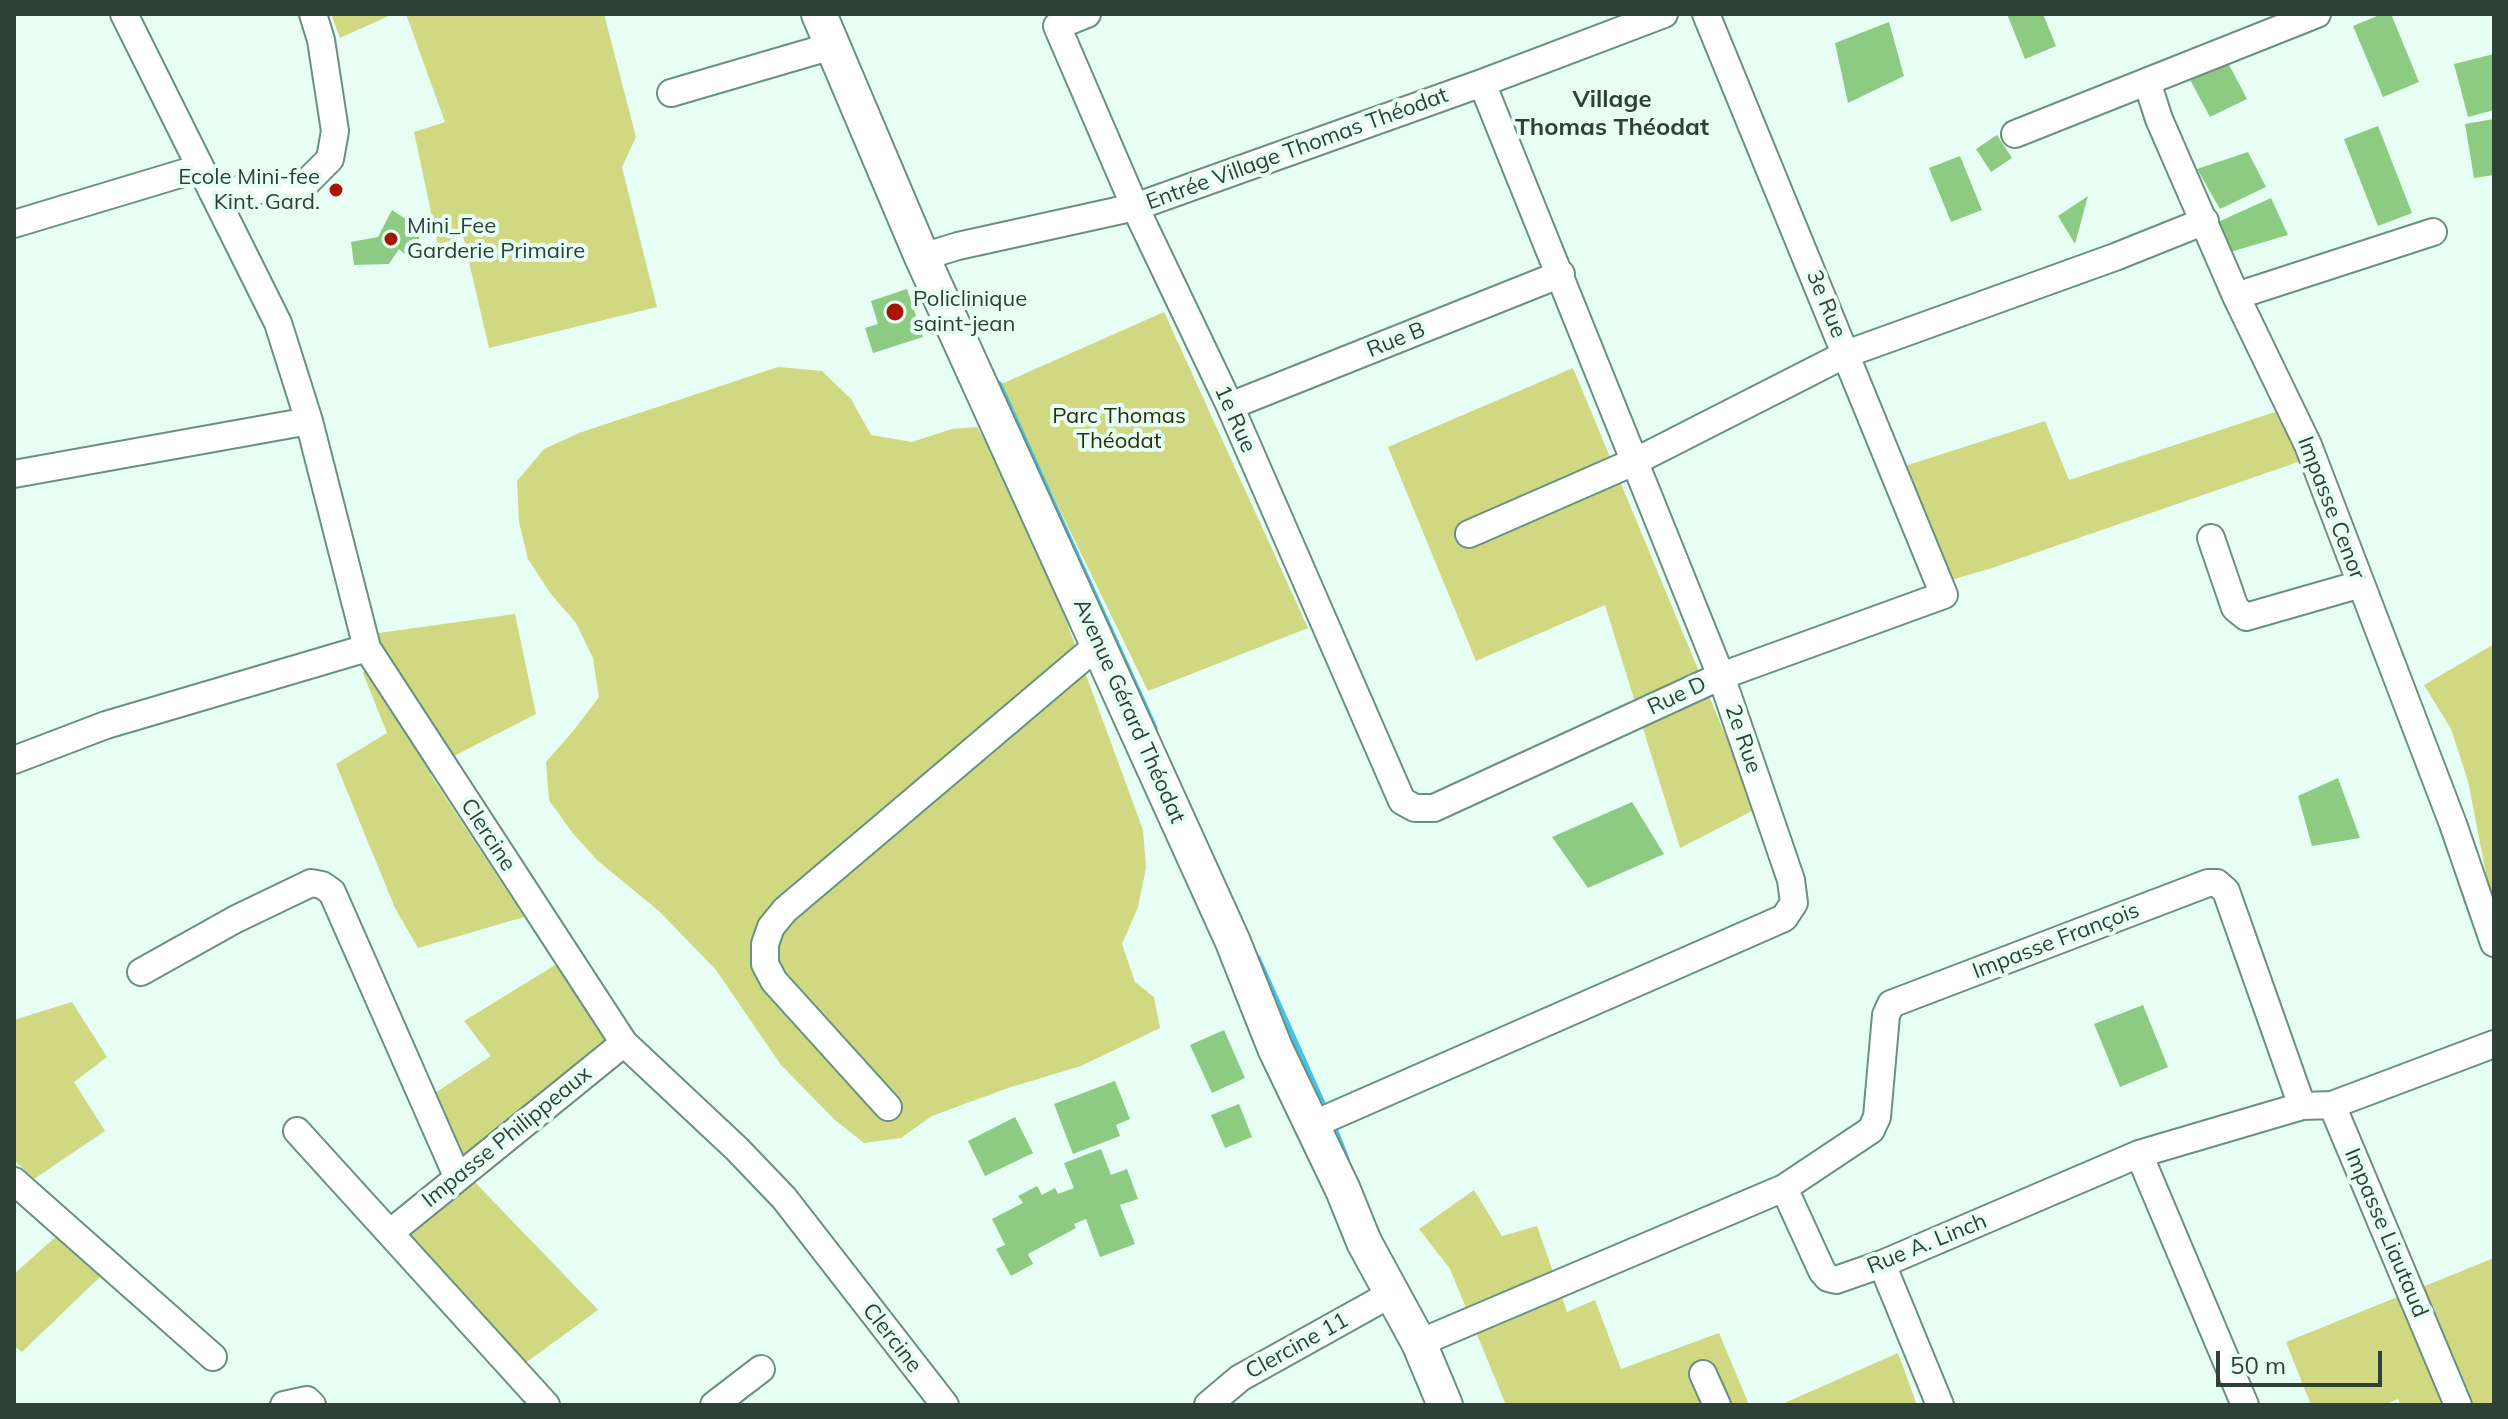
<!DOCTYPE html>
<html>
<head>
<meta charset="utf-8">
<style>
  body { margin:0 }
  #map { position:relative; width:2508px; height:1419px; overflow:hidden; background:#e6fef3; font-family:Mulish,sans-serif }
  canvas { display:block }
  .frame { position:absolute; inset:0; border:16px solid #2f4039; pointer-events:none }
  .scale { position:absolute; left:2216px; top:1351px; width:166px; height:36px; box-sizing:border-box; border:4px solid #2f4039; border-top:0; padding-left:10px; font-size:24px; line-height:28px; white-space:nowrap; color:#2f4039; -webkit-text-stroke:6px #e6fef3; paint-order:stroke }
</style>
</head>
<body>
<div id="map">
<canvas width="2508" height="1419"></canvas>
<div class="frame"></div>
<div class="scale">50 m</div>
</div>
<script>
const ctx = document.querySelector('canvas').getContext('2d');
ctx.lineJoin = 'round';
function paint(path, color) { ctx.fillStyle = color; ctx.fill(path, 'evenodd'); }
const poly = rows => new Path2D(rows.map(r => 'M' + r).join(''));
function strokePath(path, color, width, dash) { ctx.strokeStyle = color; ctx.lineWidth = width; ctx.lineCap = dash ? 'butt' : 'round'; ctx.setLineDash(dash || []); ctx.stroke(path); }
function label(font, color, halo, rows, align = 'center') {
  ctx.font = font + ' Mulish,sans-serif'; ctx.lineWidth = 8; ctx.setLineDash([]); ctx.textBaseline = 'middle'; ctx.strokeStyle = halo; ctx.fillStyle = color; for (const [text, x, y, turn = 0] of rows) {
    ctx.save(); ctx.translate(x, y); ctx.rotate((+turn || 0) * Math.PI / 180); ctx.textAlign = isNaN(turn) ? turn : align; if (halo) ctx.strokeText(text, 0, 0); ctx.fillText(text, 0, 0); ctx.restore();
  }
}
paint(poly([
  [331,14,393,14,340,38],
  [406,14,604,14,636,137,622,167,657,307,489,348,463,236,438,245,414,132,445,122],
  [1164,312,1308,628,1148,691,999,385],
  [778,367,822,371,851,399,871,435,912,442,952,429,977,427,1011,486,1045,563,1143,830,1146,868,1138,907,1122,944,1135,982,1154,997,1160,1028,1081,1066,1008,1088,932,1116,901,1138,864,1143,835,1120,781,1065,716,970,660,912,597,860,571,831,549,800,546,762,574,730,599,697,593,658,576,623,550,593,528,559,519,522,517,481,544,449,579,433],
  [1573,368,1756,809,1680,848,1605,605,1476,661,1388,447],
  [2275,412,2301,461,1992,568,1951,580,1905,466,2045,421,2069,480],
  [515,614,536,714,456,755,430,774,524,917,418,948,395,908,336,764,387,733,363,673,379,633],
  [2494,644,2494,900,2488,884,2468,781,2451,729,2424,685],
  [565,959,607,1046,465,1159,432,1095,491,1056,464,1021],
  [72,1002,107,1057,74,1082,105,1131,34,1179,14,1160,14,1020],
  [469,1176,598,1310,524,1364,406,1234],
  [1474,1190,1502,1236,1537,1226,1567,1312,1595,1300,1621,1369,1719,1333,1749,1405,1506,1405,1450,1269,1419,1229],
  [60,1233,105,1272,22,1352,14,1346,14,1274],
  [2494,1258,2494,1405,2401,1405,2398,1399,2384,1405,2311,1405,2286,1342],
  [1898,1353,1917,1405,1780,1405]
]), '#d1d882');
strokePath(poly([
  [999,385,1154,728],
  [1257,958,1325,1110],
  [1333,1126,1346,1159]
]), '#48c2e8', 7);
paint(poly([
  [2007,14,2043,14,2056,46,2025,59],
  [2382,14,2391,14,2419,82,2383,97,2353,26],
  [1889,22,1904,76,1848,103,1835,43],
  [2494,54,2494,110,2468,117,2454,64],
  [2226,59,2247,99,2210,117,2188,76],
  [2494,119,2494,175,2474,178,2465,124],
  [2378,126,2412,213,2378,226,2344,139],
  [1997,135,2012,158,1991,172,1976,149],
  [2248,152,2266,187,2220,209,2197,169],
  [1960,156,1982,210,1951,222,1929,168],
  [2088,196,2075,244,2058,216],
  [2271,198,2288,235,2230,252,2218,222],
  [392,210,415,225,410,231,420,237,407,256,399,249,389,264,354,265,351,242,378,237],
  [907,289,923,337,873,353,865,328,878,324,871,301],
  [2338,778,2360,838,2312,846,2298,796],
  [1632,802,1664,854,1588,888,1552,837],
  [2143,1005,2168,1067,2120,1087,2094,1024],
  [1224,1030,1245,1078,1212,1093,1190,1045],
  [1115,1081,1130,1119,1116,1125,1120,1136,1073,1154,1054,1104],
  [1239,1104,1252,1137,1225,1148,1211,1115],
  [1015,1117,1033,1153,985,1176,968,1141],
  [1101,1149,1111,1175,1127,1169,1138,1199,1120,1205,1135,1244,1100,1257,1086,1219,1074,1224,1076,1228,1028,1254,1033,1264,1011,1276,996,1249,1005,1245,992,1219,1023,1203,1018,1196,1037,1186,1042,1195,1055,1188,1058,1194,1074,1188,1064,1163]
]), '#8ecb82');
const minor = poly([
  [124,14,278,323,309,421,367,648,624,1043,737,1149,784,1198,945,1405],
  [1087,14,1057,26,1135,207,1230,406,1402,801,1415,808,1434,808,1721,676,1944,595,1706,14],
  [2147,82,2159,119,2236,296,2308,445,2453,824,2494,943],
  [671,93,832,46],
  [2015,134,2317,14],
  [212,191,300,189,330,159,335,131,321,40,313,14],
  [14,224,200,168],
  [922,257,958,246,1135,207,1482,83,1664,14],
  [2236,296,2433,232],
  [1230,406,1561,274],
  [14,474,309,421],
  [1469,534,1636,461,1846,354,2115,257,2205,221],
  [2211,538,2235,608,2246,617,2361,584],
  [14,760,106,725,367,648],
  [141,972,236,919,311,883,322,885,332,892,457,1176],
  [2332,1105,2458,1405],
  [888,1107,774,981,765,964,765,944,771,927,785,910,1099,644],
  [1312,1125,1784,918,1794,903,1791,880,1721,676,1482,83],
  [297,1131,546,1405],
  [2139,1154,2245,1405],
  [14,1181,213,1357],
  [1784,1188,1871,1130,1877,1117,1886,1015,1891,1004,2208,883,2217,883,2226,891,2302,1106],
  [391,1232,624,1043],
  [1882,1264,1940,1405],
  [1419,1343,1784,1188,1822,1271,1828,1278,1836,1280,1882,1264,2139,1154,2302,1106,2332,1105,2494,1044],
  [1703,1374,1717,1405],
  [284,1405,307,1400,312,1405],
  [714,1405,761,1369],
  [1208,1405,1240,1378,1391,1294]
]);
const tertiary = poly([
  [819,14,922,257,1233,942,1275,1048,1343,1190,1364,1242,1419,1343,1445,1405]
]);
strokePath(minor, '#6a9081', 30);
strokePath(tertiary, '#6a9081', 38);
strokePath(minor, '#fff', 26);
strokePath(tertiary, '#fff', 34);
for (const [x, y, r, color] of [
  [336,190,8,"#a71503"],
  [391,239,8,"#a71503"],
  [895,312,10,"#a71503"]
]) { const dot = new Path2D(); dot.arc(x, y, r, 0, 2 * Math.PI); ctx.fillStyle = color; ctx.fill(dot); strokePath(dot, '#e6fef3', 3); }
label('22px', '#2f4039', '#e6fef3', [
  ["Entrée Village Thomas Théodat",1297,149,-20],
  ["3e Rue",1826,304,68],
  ["Rue B",1396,340,-22],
  ["1e Rue",1235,419,66],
  ["Impasse Cenor",2331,508,69],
  ["Rue D",1677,696,-25],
  ["Avenue Gérard Théodat",1129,711,66],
  ["2e Rue",1743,739,71],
  ["Clercine",488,835,57],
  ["Impasse François",2056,941,-21],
  ["Impasse Philippeaux",507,1137,-39],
  ["Impasse Liautaud",2386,1233,67],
  ["Rue A. Linch",1927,1244,-22],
  ["Clercine",892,1338,52],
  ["Clercine 11",1297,1346,-29]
]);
label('22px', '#2f4039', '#e6fef3', [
  ["Ecole Mini-fee",320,177,"right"],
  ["Kint. Gard.",320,202,"right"],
  ["Mini_Fee",407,226],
  ["Garderie Primaire",407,251],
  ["Policlinique",913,299],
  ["saint-jean",913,324]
], 'left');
label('22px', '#2e3007', '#e6fef3', [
  ["Parc Thomas",1119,416],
  ["Théodat",1119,441]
]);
label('bold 24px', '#2f4039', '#e6fef3', [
  ["Village",1612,100],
  ["Thomas Théodat",1612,128]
]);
</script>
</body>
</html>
